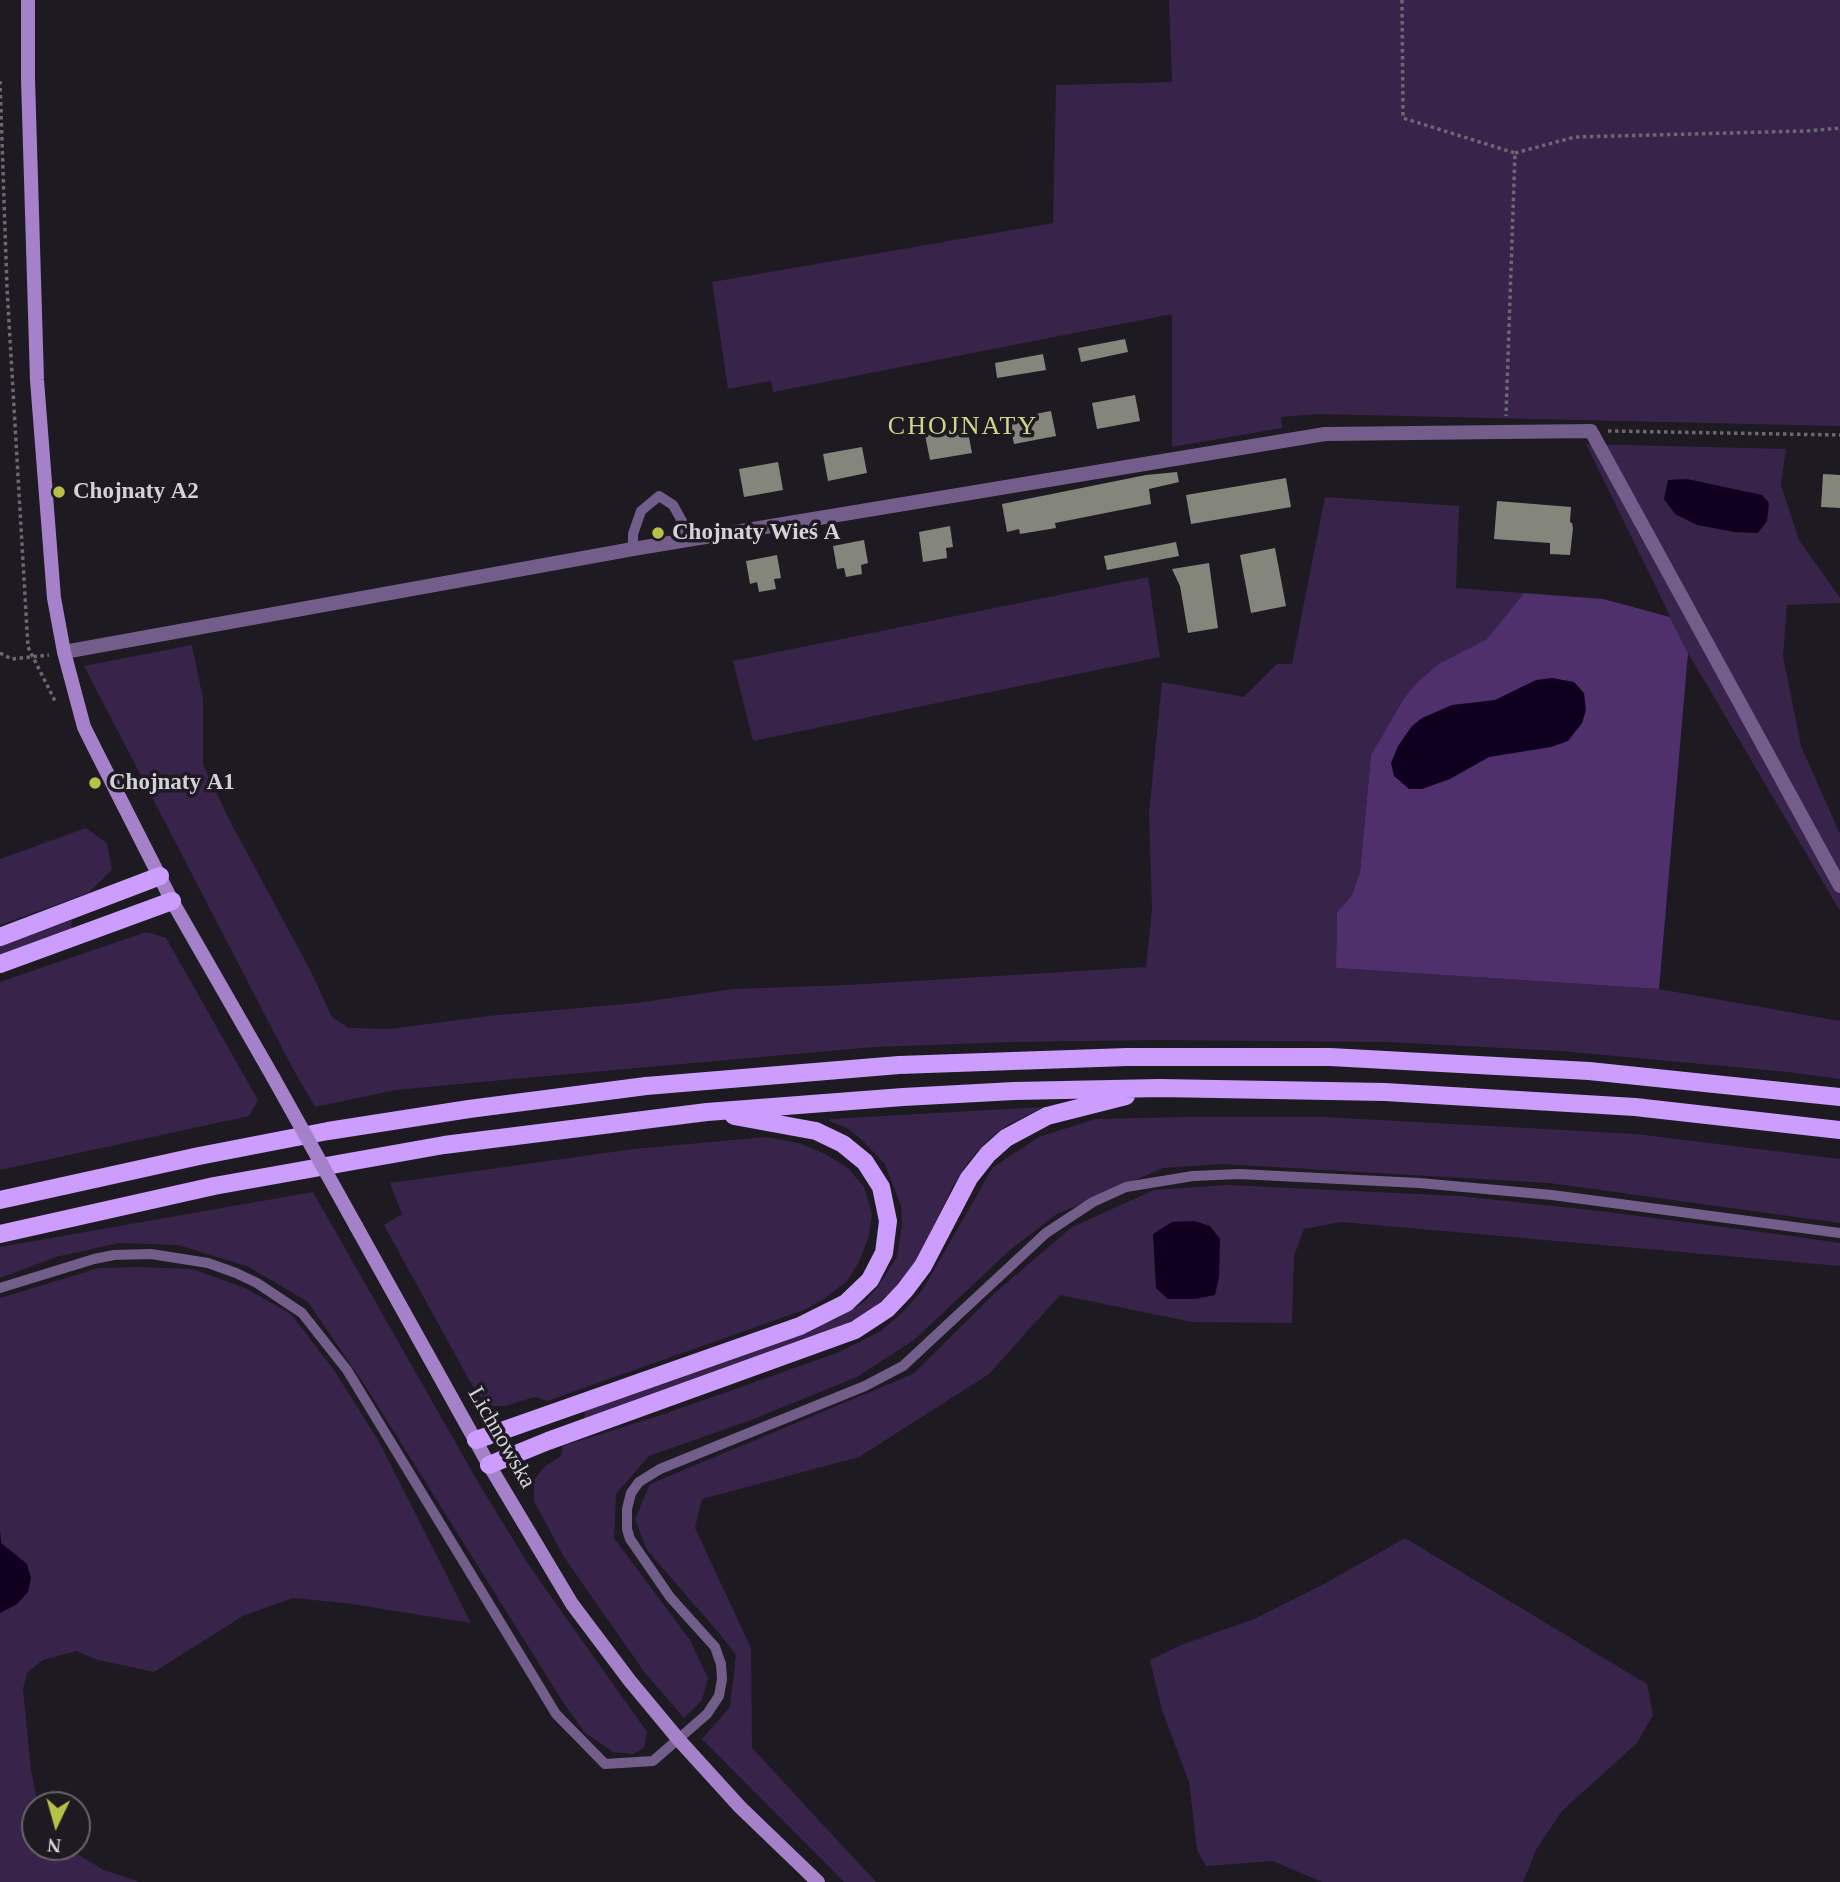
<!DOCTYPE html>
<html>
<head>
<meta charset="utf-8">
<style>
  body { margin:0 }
  #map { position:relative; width:1840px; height:1882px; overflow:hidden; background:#1e1a22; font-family:Georgia,serif }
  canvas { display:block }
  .north { position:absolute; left:21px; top:1791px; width:70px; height:70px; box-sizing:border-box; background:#1e1a22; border:2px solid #67646a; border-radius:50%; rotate:185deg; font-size:19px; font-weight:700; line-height:28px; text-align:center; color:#d4d2d7 }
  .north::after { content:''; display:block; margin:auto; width:24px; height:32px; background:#b8c147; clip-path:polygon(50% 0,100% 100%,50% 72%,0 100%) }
</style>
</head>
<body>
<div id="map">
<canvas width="1840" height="1882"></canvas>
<div class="north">N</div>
</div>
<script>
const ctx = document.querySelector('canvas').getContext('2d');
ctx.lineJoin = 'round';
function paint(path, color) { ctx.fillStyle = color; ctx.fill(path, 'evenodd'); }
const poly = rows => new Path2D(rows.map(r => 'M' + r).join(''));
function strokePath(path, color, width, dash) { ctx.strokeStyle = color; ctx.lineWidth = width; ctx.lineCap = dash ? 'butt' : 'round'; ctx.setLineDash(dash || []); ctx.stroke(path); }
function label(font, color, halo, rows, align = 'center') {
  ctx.font = font + ' Georgia,serif'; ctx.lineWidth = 7; ctx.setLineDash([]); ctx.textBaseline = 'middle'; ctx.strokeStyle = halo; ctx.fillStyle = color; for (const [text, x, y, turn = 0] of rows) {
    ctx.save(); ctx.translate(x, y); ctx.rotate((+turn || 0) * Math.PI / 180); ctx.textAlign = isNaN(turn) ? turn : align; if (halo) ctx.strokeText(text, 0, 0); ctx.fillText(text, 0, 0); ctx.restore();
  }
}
paint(poly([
  [1169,0,1840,0,1840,426,1317,414,1281,417,1282,428,1172,447,1172,314,773,392,771,381,728,389,712,282,1053,223,1056,85,1172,82],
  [1586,444,1786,449,1781,485,1799,540,1840,598,1840,603,1787,605,1783,656,1801,746,1840,834,1840,911,1688,653],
  [1325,497,1459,506,1456,588,1524,593,1487,639,1440,663,1404,698,1371,755,1360,872,1352,895,1337,912,1336,968,1659,989,1840,1021,1840,1079,1788,1072,1561,1051,1387,1042,1157,1040,1013,1042,874,1047,513,1079,396,1090,315,1107,293,1069,84,666,192,645,203,699,203,765,231,823,310,970,332,1017,349,1028,390,1029,488,1016,636,1003,733,989,848,985,1146,967,1152,910,1149,813,1162,682,1244,697,1277,664,1292,664],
  [1148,577,1160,657,753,741,733,661],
  [86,828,107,843,112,870,88,893,0,925,0,859],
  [72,920,71,926,76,930,0,956,0,945],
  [146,932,166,938,258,1100,249,1116,0,1170,0,982],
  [1043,1107,1006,1126,987,1141,969,1161,953,1186,915,1263,901,1282,871,1310,841,1327,584,1420,585,1413,583,1411,836,1319,864,1302,877,1288,897,1257,902,1224,901,1206,885,1164,861,1139,847,1128,829,1121,830,1119],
  [1185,1117,1324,1117,1636,1134,1840,1159,1840,1223,1549,1183,1222,1164,1163,1168,1057,1214,1010,1250,914,1340,857,1377,751,1420,649,1456,616,1494,614,1538,690,1640,708,1678,702,1700,684,1718,645,1673,564,1557,534,1501,534,1480,544,1467,561,1456,563,1446,664,1414,837,1353,881,1331,903,1312,923,1289,993,1167,1039,1137,1095,1119],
  [767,1137,802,1144,827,1155,848,1168,864,1187,872,1214,869,1236,859,1262,847,1281,824,1299,804,1310,547,1401,535,1397,505,1406,493,1406,482,1399,473,1387,384,1225,402,1214,390,1183,634,1149],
  [1228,1185,1459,1196,1600,1211,1777,1234,1840,1243,1840,1266,1341,1222,1304,1229,1294,1256,1292,1323,1192,1322,1060,1295,989,1374,859,1457,702,1499,695,1528,751,1648,752,1748,876,1882,844,1882,702,1739,730,1707,736,1655,719,1633,647,1550,635,1519,650,1484,913,1374,996,1292,1072,1227,1154,1190],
  [313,1192,478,1482,530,1567,647,1732,644,1748,633,1754,613,1752,585,1733,561,1699,366,1387,308,1302,249,1267,178,1245,119,1243,56,1257,0,1278,0,1247],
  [141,1267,192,1269,245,1288,291,1314,336,1373,378,1440,471,1623,345,1603,293,1598,243,1616,154,1672,98,1660,76,1651,43,1660,27,1673,23,1689,31,1770,38,1805,35,1805,35,1847,65,1847,104,1870,140,1882,0,1882,0,1613,17,1604,17,1555,1,1543,0,1532,0,1298,99,1268],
  [1405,1538,1647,1684,1653,1715,1637,1743,1562,1811,1537,1848,1523,1882,1322,1882,1273,1861,1206,1866,1197,1850,1189,1782,1162,1710,1150,1660,1181,1645,1254,1619,1324,1584]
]), '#38234b');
paint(poly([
  [1524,593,1603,599,1670,617,1688,653,1659,989,1336,968,1337,912,1352,895,1360,872,1371,755,1404,698,1418,682,1440,663,1487,639]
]), '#4f2f6c');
paint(poly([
  [1687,479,1762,495,1769,503,1767,521,1758,533,1735,532,1697,525,1675,514,1664,499,1668,480],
  [1552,678,1574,682,1584,693,1586,710,1582,723,1568,741,1551,747,1489,757,1450,779,1422,789,1409,789,1394,776,1391,763,1398,746,1412,726,1422,718,1452,705,1495,700,1536,680],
  [1194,1221,1210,1226,1220,1239,1219,1277,1215,1295,1195,1299,1168,1299,1156,1288,1153,1234,1172,1222],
  [0,1532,1,1543,27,1564,31,1578,28,1592,17,1604,0,1613]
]), '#100020');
paint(poly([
  [1125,339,1128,352,1081,362,1078,348],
  [1043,354,1046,370,997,378,995,363],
  [1135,395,1140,421,1097,429,1092,403],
  [1051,411,1056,436,1014,444,1009,419],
  [967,427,972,453,930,460,925,435],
  [862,447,867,473,828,481,823,454],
  [778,462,783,490,744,497,739,469],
  [1177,472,1179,482,1149,489,1151,504,1055,523,1056,528,1020,534,1019,529,1007,532,1002,504,1146,475],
  [1823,474,1840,475,1840,508,1821,507],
  [1286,478,1291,507,1191,524,1186,495],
  [1497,501,1571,507,1570,522,1572,523,1573,528,1570,555,1550,554,1550,543,1494,539],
  [950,526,953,547,946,548,947,558,923,562,919,532],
  [864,540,868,563,861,565,862,574,846,577,844,568,837,569,833,546],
  [1176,542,1179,556,1107,570,1104,556],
  [1275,548,1286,606,1251,613,1240,555],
  [777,555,781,578,774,579,776,589,759,592,757,582,750,584,746,561],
  [1209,563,1218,628,1188,633,1180,586,1172,569]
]), '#84857b');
strokePath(poly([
  [1402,0,1403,118,1515,153,1506,416],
  [0,81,7,288,28,647,56,703],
  [1515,153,1575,137,1806,131,1840,128],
  [1608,431,1840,435],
  [0,653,12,659,49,655]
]), '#6b686f', 3.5, [3.5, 3.5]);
strokePath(poly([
  [633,549,633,534,641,511,659,496,673,505,683,523,685,541],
  [0,1288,94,1259,114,1255,151,1254,208,1263,236,1273,257,1283,302,1313,347,1370,556,1714,605,1764,653,1761,707,1714,719,1696,722,1679,721,1664,715,1647,670,1597,630,1539,627,1529,627,1509,631,1493,639,1482,660,1469,865,1386,903,1366,1046,1233,1093,1202,1126,1187,1193,1176,1239,1174,1419,1183,1552,1195,1840,1233]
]), '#735d8a', 10);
strokePath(poly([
  [64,652,633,549,1325,434,1591,431,1840,886]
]), '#735d8a', 14);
strokePath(poly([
  [28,0,28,79,37,380,54,598,64,652,84,727,98,755,172,901,273,1077],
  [356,1226,489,1465,572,1604,630,1681,679,1740,740,1807,818,1882]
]), '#a581ca', 14);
strokePath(poly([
  [0,937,160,876],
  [0,964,172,901],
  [0,1200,199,1156,328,1131,469,1109,646,1086,899,1065,1127,1057,1330,1057,1589,1071,1840,1097],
  [0,1234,214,1186,444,1145,707,1112,903,1097,1014,1091,1160,1088,1385,1092,1635,1107,1840,1130],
  [476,1440,800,1326,846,1303,870,1280,884,1253,888,1221,881,1187,865,1162,843,1144,816,1131,734,1116],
  [489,1465,548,1441,855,1330,887,1309,905,1290,923,1266,969,1178,988,1154,1006,1138,1047,1116,1126,1096]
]), '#cc9dfc', 18);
strokePath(poly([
  [273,1077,356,1226]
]), '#a581ca', 14);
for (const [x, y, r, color] of [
  [59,492,7,"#b8c147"],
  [658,533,7,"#b8c147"],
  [95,783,7,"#b8c147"]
]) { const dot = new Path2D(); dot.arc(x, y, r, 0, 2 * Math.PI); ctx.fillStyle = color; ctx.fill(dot); strokePath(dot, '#1e1a22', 2.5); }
label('bold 23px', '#d4d2d7', '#1e1a22', [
  ["Chojnaty A2",73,492],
  ["Chojnaty Wieś A",672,533],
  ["Chojnaty A1",109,783]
], 'left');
label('23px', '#d4d2d7', '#1e1a22', [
  ["Lichnowska",501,1438,60]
]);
ctx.letterSpacing = '2px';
label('26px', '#ced688', '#1e1a22', [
  ["CHOJNATY",963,427]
]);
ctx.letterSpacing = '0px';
</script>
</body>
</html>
